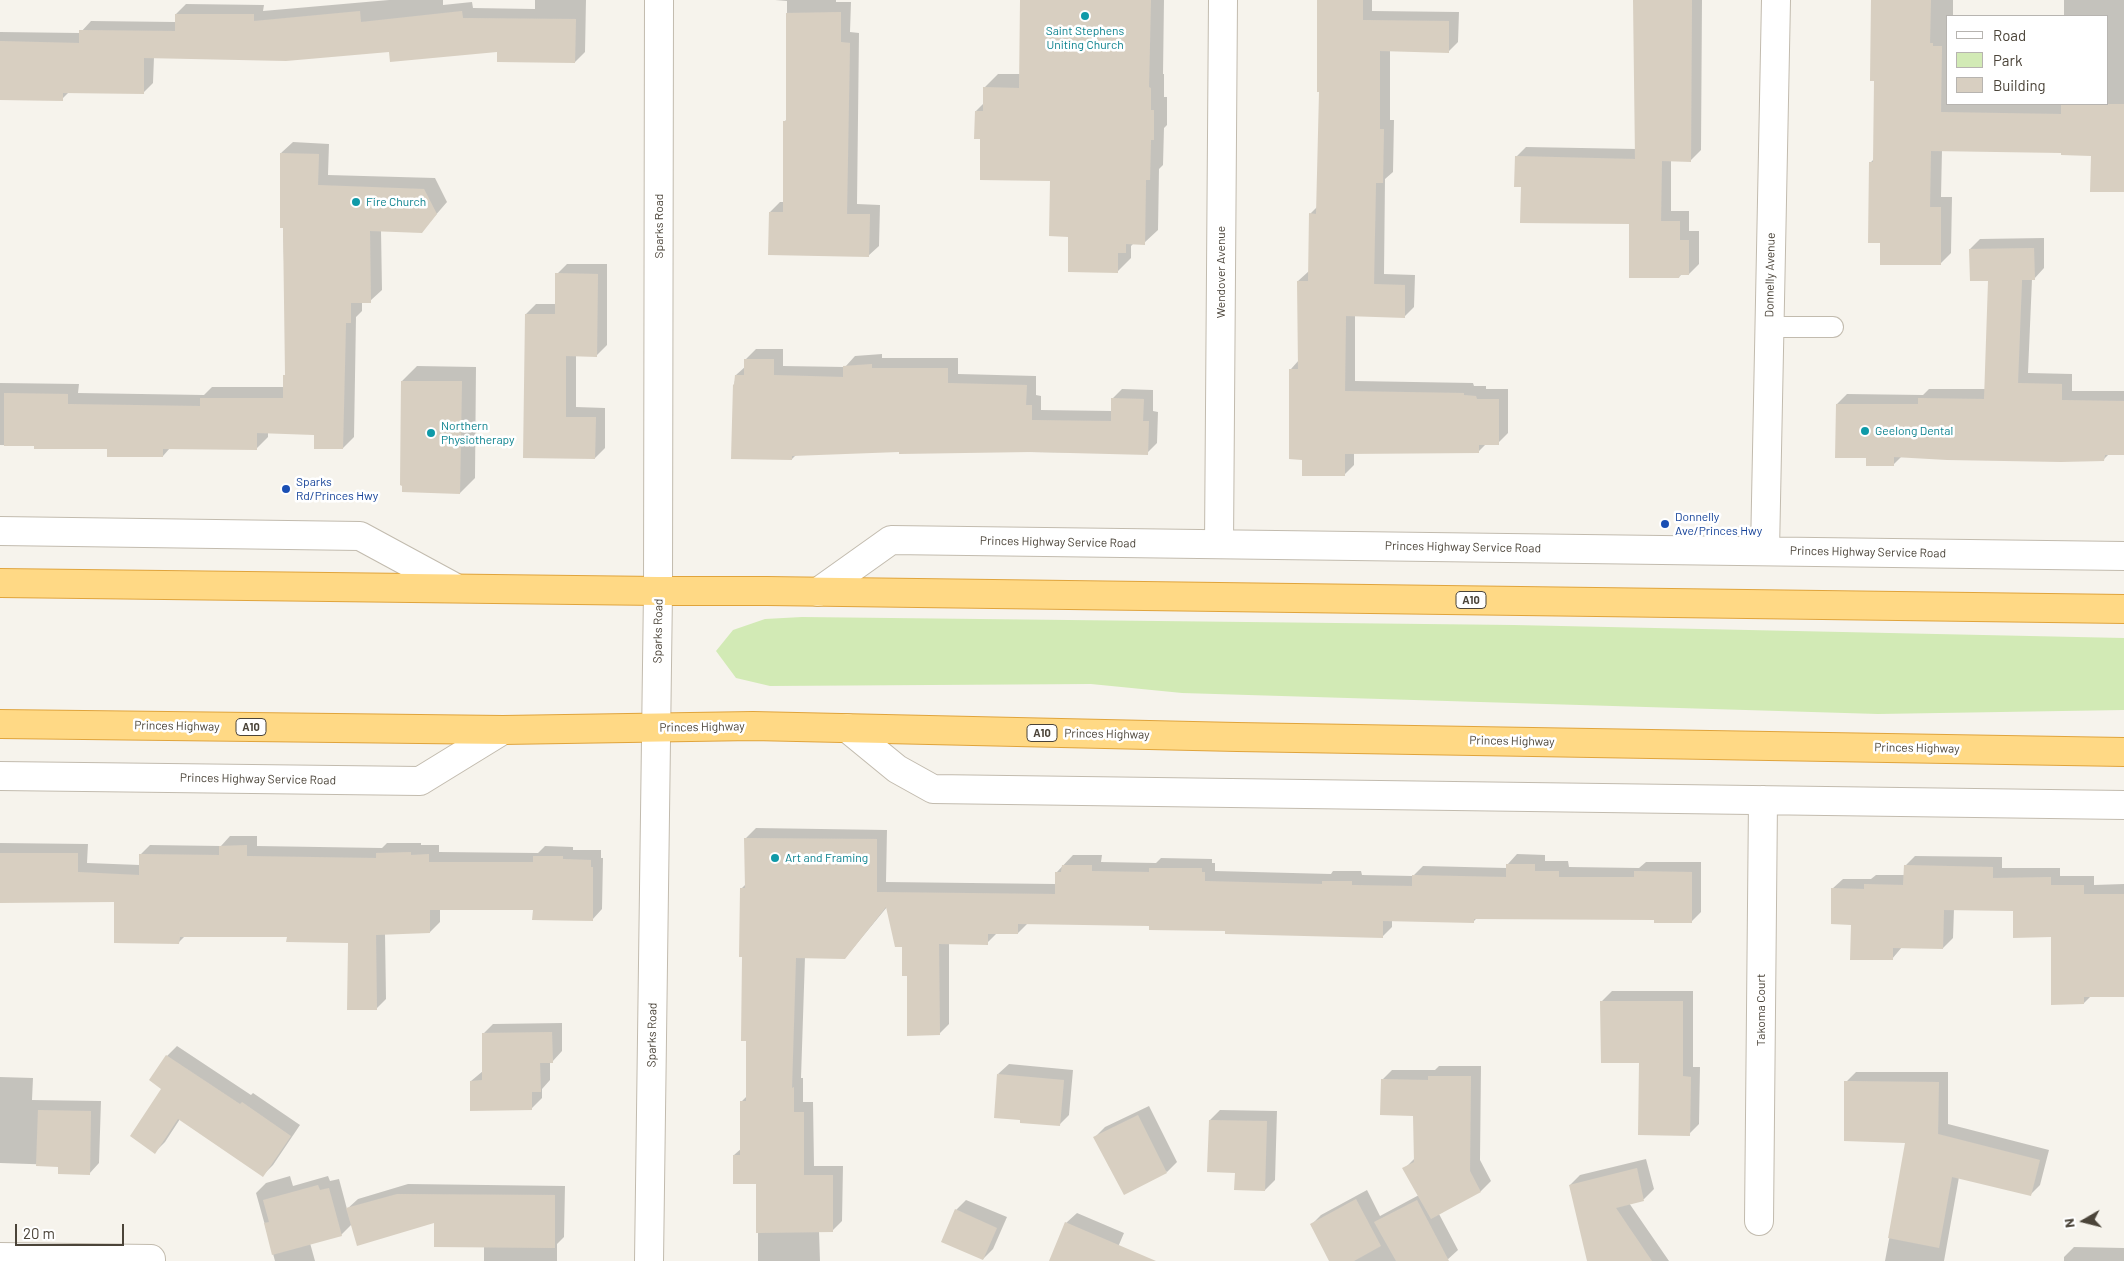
<!DOCTYPE html>
<html>
<head>
<meta charset="utf-8">
<style>
  body { margin:0 }
  #map { position:relative; width:2124px; height:1261px; overflow:hidden; background:#f6f3ec; font-family:Barlow,sans-serif }
  canvas { display:block }
  .legend { position:absolute; left:1946px; top:15px; width:162px; height:90px; box-sizing:border-box; background:#fff; border:1px solid #b7b4b0; margin:0; padding:6px 9px; list-style:none; font-size:15px; color:#4b4439 }
  .legend li { display:flex; align-items:center; gap:10px; height:25px }
  .legend b { width:25px; border:1px solid #b7b4b0 }
  .north { position:absolute; left:2059px; top:1196px; width:50px; height:50px; -webkit-text-stroke:4px #fff; paint-order:stroke; rotate:262deg; font-size:14px; font-weight:700; line-height:20px; text-align:center; color:#4b4439 }
  .north::after { content:''; display:block; margin:auto; width:18px; height:22px; background:#4b4439; clip-path:polygon(50% 0,100% 100%,50% 72%,0 100%) }
  .scale { position:absolute; left:15px; top:1224px; width:109px; height:22px; box-sizing:border-box; border:2px solid #4b4439; border-top:0; padding-left:6px; font-size:15px; line-height:18px; white-space:nowrap; color:#4b4439; -webkit-text-stroke:4px #fff; paint-order:stroke }
</style>
</head>
<body>
<div id="map">
<canvas width="2124" height="1261"></canvas>
<ul class="legend">
<li><b style="height:6px;background:#fff"></b>Road</li>
<li><b style="height:14px;background:#d2eab5"></b>Park</li>
<li><b style="height:14px;background:#d8cfc1"></b>Building</li>
</ul>
<div class="north">N</div>
<div class="scale">20 m</div>
</div>
<script>
const ctx = document.querySelector('canvas').getContext('2d');
ctx.lineJoin = 'round';
function paint(path, color) { ctx.fillStyle = color; ctx.fill(path, 'evenodd'); }
const poly = rows => new Path2D(rows.map(r => 'M' + r).join(''));
function strokePath(path, color, width, dash) { ctx.strokeStyle = color; ctx.lineWidth = width; ctx.lineCap = dash ? 'butt' : 'round'; ctx.setLineDash(dash || []); ctx.stroke(path); }
function label(font, color, halo, rows, align = 'center') {
  ctx.font = font + ' Barlow,sans-serif'; ctx.lineWidth = 5; ctx.setLineDash([]); ctx.textBaseline = 'middle'; ctx.strokeStyle = halo; ctx.fillStyle = color; for (const [text, x, y, turn = 0] of rows) {
    ctx.save(); ctx.translate(x, y); ctx.rotate((+turn || 0) * Math.PI / 180); ctx.textAlign = isNaN(turn) ? turn : align; if (halo) ctx.strokeText(text, 0, 0); ctx.fillText(text, 0, 0); ctx.restore();
  }
}
paint(poly([
  [802,617,1514,625,2124,638,2124,710,1878,714,1182,693,1091,684,770,686,736,678,716,651,733,630,765,619]
]), '#d2eab5');
paint(poly([
  [389,0,443,0,443,5,472,2,473,8,535,9,535,0,586,0,585,52,575,62,498,51,390,51,154,57,153,83,143,93,69,92,62,99,0,99,0,32,80,33,91,21,176,22,176,14,186,4,264,5,263,11],
  [775,0,836,0,836,2,851,2,850,32,859,33,857,204,880,205,879,246,868,256,770,212,780,202,784,202,784,122,787,119,787,1],
  [1021,0,1164,0,1163,74,1164,74,1164,97,1167,97,1167,125,1164,128,1163,165,1159,169,1158,230,1144,243,1134,243,1131,246,1131,258,1117,272,1069,235,1051,179,982,138,976,111,984,103,984,88,998,74,1021,74],
  [1317,0,1372,0,1372,11,1459,12,1458,42,1448,52,1390,50,1390,120,1394,120,1393,172,1385,179,1384,274,1415,275,1414,307,1404,317,1355,315,1355,381,1473,383,1474,386,1486,386,1486,389,1508,389,1508,433,1498,443,1487,443,1478,452,1354,452,1354,465,1344,475,1303,458,1291,369,1299,360,1298,281,1309,271,1310,214,1318,206,1320,90],
  [1635,0,1702,0,1701,150,1691,160,1671,160,1671,211,1689,211,1689,231,1699,231,1699,264,1689,274,1682,274,1679,277,1630,222,1522,186,1516,157,1526,147,1637,149],
  [1872,0,1953,0,1953,16,1948,16,1948,104,2108,104,2108,16,2064,16,2064,0,2124,0,2124,191,2092,155,2062,152,1942,150,1941,197,1952,197,1951,253,1940,264,1881,242,1871,162,1874,159,1875,80],
  [293,142,329,144,328,175,435,178,447,202,422,231,381,230,382,290,370,301,362,302,362,311,356,317,354,437,343,448,316,434,268,432,268,437,256,449,170,448,163,456,108,448,0,445,0,383,79,384,78,393,204,395,212,387,284,387,284,376,287,373,281,153],
  [2044,238,2044,268,2034,279,2032,279,2028,373,2072,374,2072,391,2124,391,2124,454,2109,454,2104,459,1902,456,1893,465,1837,404,1847,394,1923,395,1929,389,1986,389,1990,279,1970,249,1980,239],
  [567,264,607,264,607,345,597,355,576,355,576,407,605,408,605,448,595,458,525,457,526,314,536,304,556,304,557,274],
  [756,349,783,349,783,366,845,367,855,356,882,354,882,358,958,358,958,374,1036,376,1036,395,1041,396,1041,410,1112,411,1112,399,1122,389,1153,390,1153,411,1158,412,1157,443,1147,453,900,451,796,455,792,459,734,385,736,375,746,366,746,359],
  [417,366,476,367,475,478,460,493,402,381],
  [756,828,887,830,886,882,1056,884,1056,873,1073,855,1102,855,1101,862,1156,863,1161,858,1212,859,1212,863,1215,863,1215,871,1331,874,1333,871,1361,871,1362,875,1413,876,1423,866,1507,868,1507,865,1517,854,1545,855,1545,861,1568,861,1569,867,1639,868,1646,862,1701,862,1701,912,1691,922,1656,919,1477,918,1473,922,1392,920,1392,927,1382,937,1150,925,1028,923,1018,933,997,933,987,943,949,943,949,1024,939,1034,908,975,904,946,887,907,845,958,805,957,801,1078,803,1078,803,1102,813,1102,814,1166,843,1166,842,1221,832,1231,819,1231,820,1261,758,1261,758,1183,734,1155,742,1148,742,1101,747,1096,747,1039,742,888,746,884,746,838],
  [230,836,257,836,257,846,382,848,387,843,421,843,421,845,439,845,439,852,538,853,545,846,573,847,573,850,601,850,601,858,603,858,602,909,592,920,534,909,440,909,440,922,430,932,385,933,386,999,376,1009,349,942,288,935,186,935,179,942,116,901,0,902,0,843,88,844,87,863,140,865,140,855,150,845,221,846],
  [1915,856,2002,857,2002,868,2060,868,2060,876,2094,876,2094,885,2124,884,2124,996,2091,996,2084,1003,2052,936,2014,910,1954,909,1953,938,1943,948,1902,947,1892,959,1852,924,1832,889,1843,879,1871,879,1876,875,1905,875,1905,866],
  [1612,991,1693,991,1693,1067,1700,1067,1699,1124,1689,1134,1602,1001],
  [562,1023,562,1051,552,1062,550,1062,550,1080,542,1089,542,1098,532,1108,471,1081,483,1071,483,1034,493,1024],
  [177,1046,251,1095,253,1093,300,1125,273,1165,263,1175,180,1119,165,1142,155,1152,167,1056],
  [1009,1064,1073,1070,1069,1115,1059,1125,998,1074],
  [1439,1066,1481,1066,1480,1160,1491,1181,1481,1191,1439,1214,1458,1250,1446,1261,1331,1261,1311,1225,1321,1215,1367,1190,1380,1216,1419,1195,1404,1169,1415,1158,1415,1115,1382,1080,1392,1070,1435,1070],
  [1856,1072,1948,1072,1948,1124,2049,1150,2040,1185,2030,1195,1959,1177,1944,1261,1885,1261,1907,1142,1846,1082],
  [0,1077,33,1078,32,1100,101,1101,99,1163,89,1174,59,1165,0,1163],
  [1149,1106,1177,1162,1167,1172,1095,1137,1105,1127],
  [1220,1110,1277,1111,1275,1180,1265,1190,1236,1171,1210,1120],
  [1646,1159,1654,1189,1644,1199,1629,1203,1669,1261,1592,1261,1570,1185,1580,1175],
  [290,1176,293,1186,328,1176,330,1181,339,1179,347,1209,358,1199,408,1184,565,1186,564,1237,557,1244,557,1261,484,1261,484,1246,435,1222,352,1224,341,1235,310,1243,315,1261,275,1261,256,1193,266,1183],
  [966,1200,1007,1217,993,1249,983,1259,956,1210],
  [1077,1213,1124,1233,1112,1261,1050,1261,1066,1223],
  [2074,1247,2124,1248,2124,1261,2064,1261,2064,1257]
]), '#0003');
paint(poly([
  [1020,0,1151,0,1149,87,1151,88,1151,110,1154,110,1154,140,1151,140,1150,180,1146,180,1145,245,1126,244,1126,253,1118,253,1118,273,1068,272,1068,237,1049,236,1050,181,980,180,980,139,974,139,975,111,983,111,983,87,1019,88],
  [1317,0,1363,0,1363,20,1449,21,1449,53,1380,51,1380,129,1384,129,1383,183,1376,183,1374,284,1405,285,1405,318,1346,316,1345,391,1464,393,1464,395,1476,396,1477,399,1499,399,1499,445,1479,445,1479,453,1345,454,1345,476,1302,476,1302,460,1289,459,1289,369,1298,369,1297,281,1308,281,1309,213,1316,214,1319,92,1317,92],
  [1633,0,1692,0,1691,162,1662,161,1661,221,1680,221,1680,240,1689,240,1689,275,1680,275,1679,278,1629,278,1629,224,1520,223,1521,187,1514,187,1515,156,1635,159],
  [1871,0,1931,0,1930,43,1933,43,1933,46,1942,46,1941,112,2061,114,2061,104,2124,104,2124,192,2090,192,2091,156,2061,155,2061,153,1931,151,1930,207,1941,207,1941,265,1880,265,1880,243,1868,243,1869,162,1873,162,1874,81,1870,81],
  [360,11,361,22,462,11,463,18,576,19,575,63,497,62,497,52,390,62,389,52,286,61,144,58,144,94,63,93,63,101,0,100,0,41,79,43,79,30,175,31,175,14,254,14,254,21],
  [841,12,841,42,850,43,847,214,870,214,869,257,768,255,769,212,783,212,783,121,786,121,786,13],
  [280,153,319,154,318,185,424,189,437,214,422,233,370,231,371,303,351,303,351,323,346,323,343,449,314,449,314,435,257,433,257,450,163,449,163,457,107,457,107,449,34,449,34,446,4,446,4,393,68,394,68,404,200,406,200,398,283,398,283,375,285,375,283,228,280,228],
  [2034,248,2035,280,2022,280,2018,383,2062,384,2062,400,2124,401,2124,455,2105,455,2104,461,2061,462,1947,460,1894,457,1894,466,1866,466,1866,458,1835,458,1836,404,1918,404,1918,398,1984,399,1988,281,1970,281,1969,249],
  [555,273,598,274,597,357,566,356,566,417,596,417,595,459,523,458,525,314,555,314],
  [744,359,774,359,774,375,843,377,843,366,872,364,872,368,948,368,948,383,1027,385,1026,405,1032,405,1032,420,1111,421,1111,398,1144,399,1143,421,1149,421,1148,455,1031,452,899,454,899,452,792,456,792,460,731,459,733,384,734,385,735,375,744,375],
  [401,381,462,381,460,494,402,492,402,486,400,485],
  [744,838,877,839,877,892,1055,894,1055,872,1061,872,1062,865,1092,865,1092,871,1149,872,1149,868,1202,868,1202,872,1205,872,1205,881,1322,884,1322,881,1352,881,1352,885,1412,886,1412,875,1506,877,1506,864,1535,864,1535,871,1559,871,1559,877,1634,877,1634,871,1692,872,1692,923,1654,923,1654,920,1474,919,1474,923,1383,921,1383,938,1225,934,1225,931,1149,930,1149,926,1018,924,1018,934,988,934,988,945,939,944,940,1035,907,1036,907,976,902,976,902,947,895,947,886,907,845,959,796,958,792,1088,794,1087,794,1112,804,1112,804,1175,833,1175,833,1232,756,1233,756,1184,733,1184,733,1155,740,1155,740,1101,746,1101,746,1041,741,1041,742,957,739,957,740,888,745,888],
  [247,845,247,856,376,858,376,853,411,852,411,855,429,854,429,862,533,862,533,856,563,856,563,859,591,860,591,867,593,867,593,921,532,920,533,910,430,910,430,933,376,935,377,1010,347,1010,348,943,286,942,287,937,180,937,179,944,114,943,114,902,0,903,0,853,78,853,78,872,139,875,139,854,219,855,219,846],
  [1904,865,1993,867,1993,878,2051,877,2051,885,2084,885,2084,894,2124,894,2124,997,2084,997,2084,1004,2051,1005,2051,937,2013,938,2013,911,1944,910,1943,949,1893,948,1893,960,1850,960,1851,925,1831,924,1831,888,1864,889,1864,884,1903,885],
  [1600,1001,1683,1001,1683,1076,1691,1077,1690,1136,1638,1135,1639,1063,1601,1063],
  [552,1032,553,1063,540,1063,541,1092,532,1092,532,1110,470,1111,470,1081,482,1080,482,1033],
  [166,1055,240,1104,242,1102,291,1136,263,1177,178,1119,155,1154,130,1136,161,1089,149,1080],
  [997,1074,1064,1080,1060,1126,1020,1123,1020,1120,994,1118],
  [1428,1076,1471,1076,1470,1171,1481,1192,1431,1219,1402,1168,1414,1162,1413,1116,1380,1115,1381,1079,1428,1080],
  [1844,1081,1939,1082,1938,1134,2040,1160,2031,1196,1952,1177,1939,1248,1888,1238,1905,1143,1844,1141],
  [38,1110,91,1111,90,1175,58,1174,58,1167,36,1166],
  [1138,1115,1167,1173,1124,1195,1093,1137],
  [1209,1120,1267,1121,1265,1191,1234,1190,1235,1173,1207,1172],
  [1637,1168,1644,1201,1616,1208,1652,1261,1587,1261,1569,1185],
  [318,1185,320,1190,329,1188,342,1236,272,1255,264,1223,269,1222,263,1200],
  [397,1194,555,1195,555,1248,434,1247,434,1223,357,1246,346,1208],
  [1356,1199,1381,1246,1354,1261,1329,1261,1310,1224],
  [1417,1200,1449,1261,1396,1261,1374,1222],
  [955,1209,997,1228,983,1260,941,1242],
  [1065,1222,1156,1261,1049,1261]
]), '#d8cfc1');
const service = poly([
  [1769,327,1833,327]
]);
const minor = poly([
  [0,531,360,536,456,588],
  [1219,544,1223,0],
  [1765,551,1776,0],
  [818,592,891,540,2124,556],
  [847,728,897,769,933,789,2124,805],
  [0,776,420,781,503,730],
  [1759,1221,1763,800],
  [0,1257,151,1259,151,1261]
]);
const tertiary = poly([
  [649,1261,658,591,659,0]
]);
const trunk = poly([
  [0,583,658,591,767,591,2124,609],
  [0,724,503,730,753,726,1237,737,2124,752]
]);
strokePath(service, '#c2bbae', 22);
strokePath(minor, '#c2bbae', 30);
strokePath(tertiary, '#c2bbae', 30);
strokePath(trunk, '#e0a43c', 30);
strokePath(service, '#fff', 20);
strokePath(minor, '#fff', 28);
strokePath(tertiary, '#fff', 28);
strokePath(trunk, '#ffd985', 28);
for (const [x, y, r, color] of [
  [1085,16,5,"#0f9aa8"],
  [356,202,5,"#0f9aa8"],
  [1865,431,5,"#0f9aa8"],
  [431,433,5,"#0f9aa8"],
  [286,489,5,"#1a4fb4"],
  [1665,524,5,"#1a4fb4"],
  [775,858,5,"#0f9aa8"]
]) { const dot = new Path2D(); dot.arc(x, y, r, 0, 2 * Math.PI); ctx.fillStyle = color; ctx.fill(dot); strokePath(dot, '#fff', 2); }
for (const [x, y, w] of [
  [1471,600,30],
  [251,727,30],
  [1042,733,30]
]) { const box = new Path2D(); box.roundRect(x - w / 2, y - 8.5, w, 17, 4); ctx.fillStyle = '#fff'; ctx.fill(box); strokePath(box, '#4b4439', 1); }
label('bold 11px', '#4b4439', null, [
  ["A10",1471,600],
  ["A10",251,727],
  ["A10",1042,733]
]);
label('12px', '#0d838f', '#fff', [
  ["Saint Stephens",1085,31,"center"],
  ["Uniting Church",1085,45,"center"],
  ["Fire Church",366,202],
  ["Northern",441,426],
  ["Physiotherapy",441,440],
  ["Geelong Dental",1875,431],
  ["Art and Framing",785,858]
], 'left');
label('12px', '#4b4439', '#fff', [
  ["Sparks Road",659,226,-90],
  ["Wendover Avenue",1221,272,-90],
  ["Donnelly Avenue",1770,275,-89],
  ["Princes Highway Service Road",1058,542,1],
  ["Princes Highway Service Road",1463,547,1],
  ["Princes Highway Service Road",1868,552,1],
  ["Sparks Road",658,631,-89],
  ["Princes Highway",177,726,1],
  ["Princes Highway",702,727,-1],
  ["Princes Highway",1107,734,1],
  ["Princes Highway",1512,741,1],
  ["Princes Highway",1917,748,1],
  ["Princes Highway Service Road",258,779,1],
  ["Takoma Court",1761,1010,-90],
  ["Sparks Road",652,1035,-89]
]);
label('12px', '#164399', '#fff', [
  ["Sparks",296,482],
  ["Rd/Princes Hwy",296,496],
  ["Donnelly",1675,517],
  ["Ave/Princes Hwy",1675,531]
], 'left');
</script>
</body>
</html>
